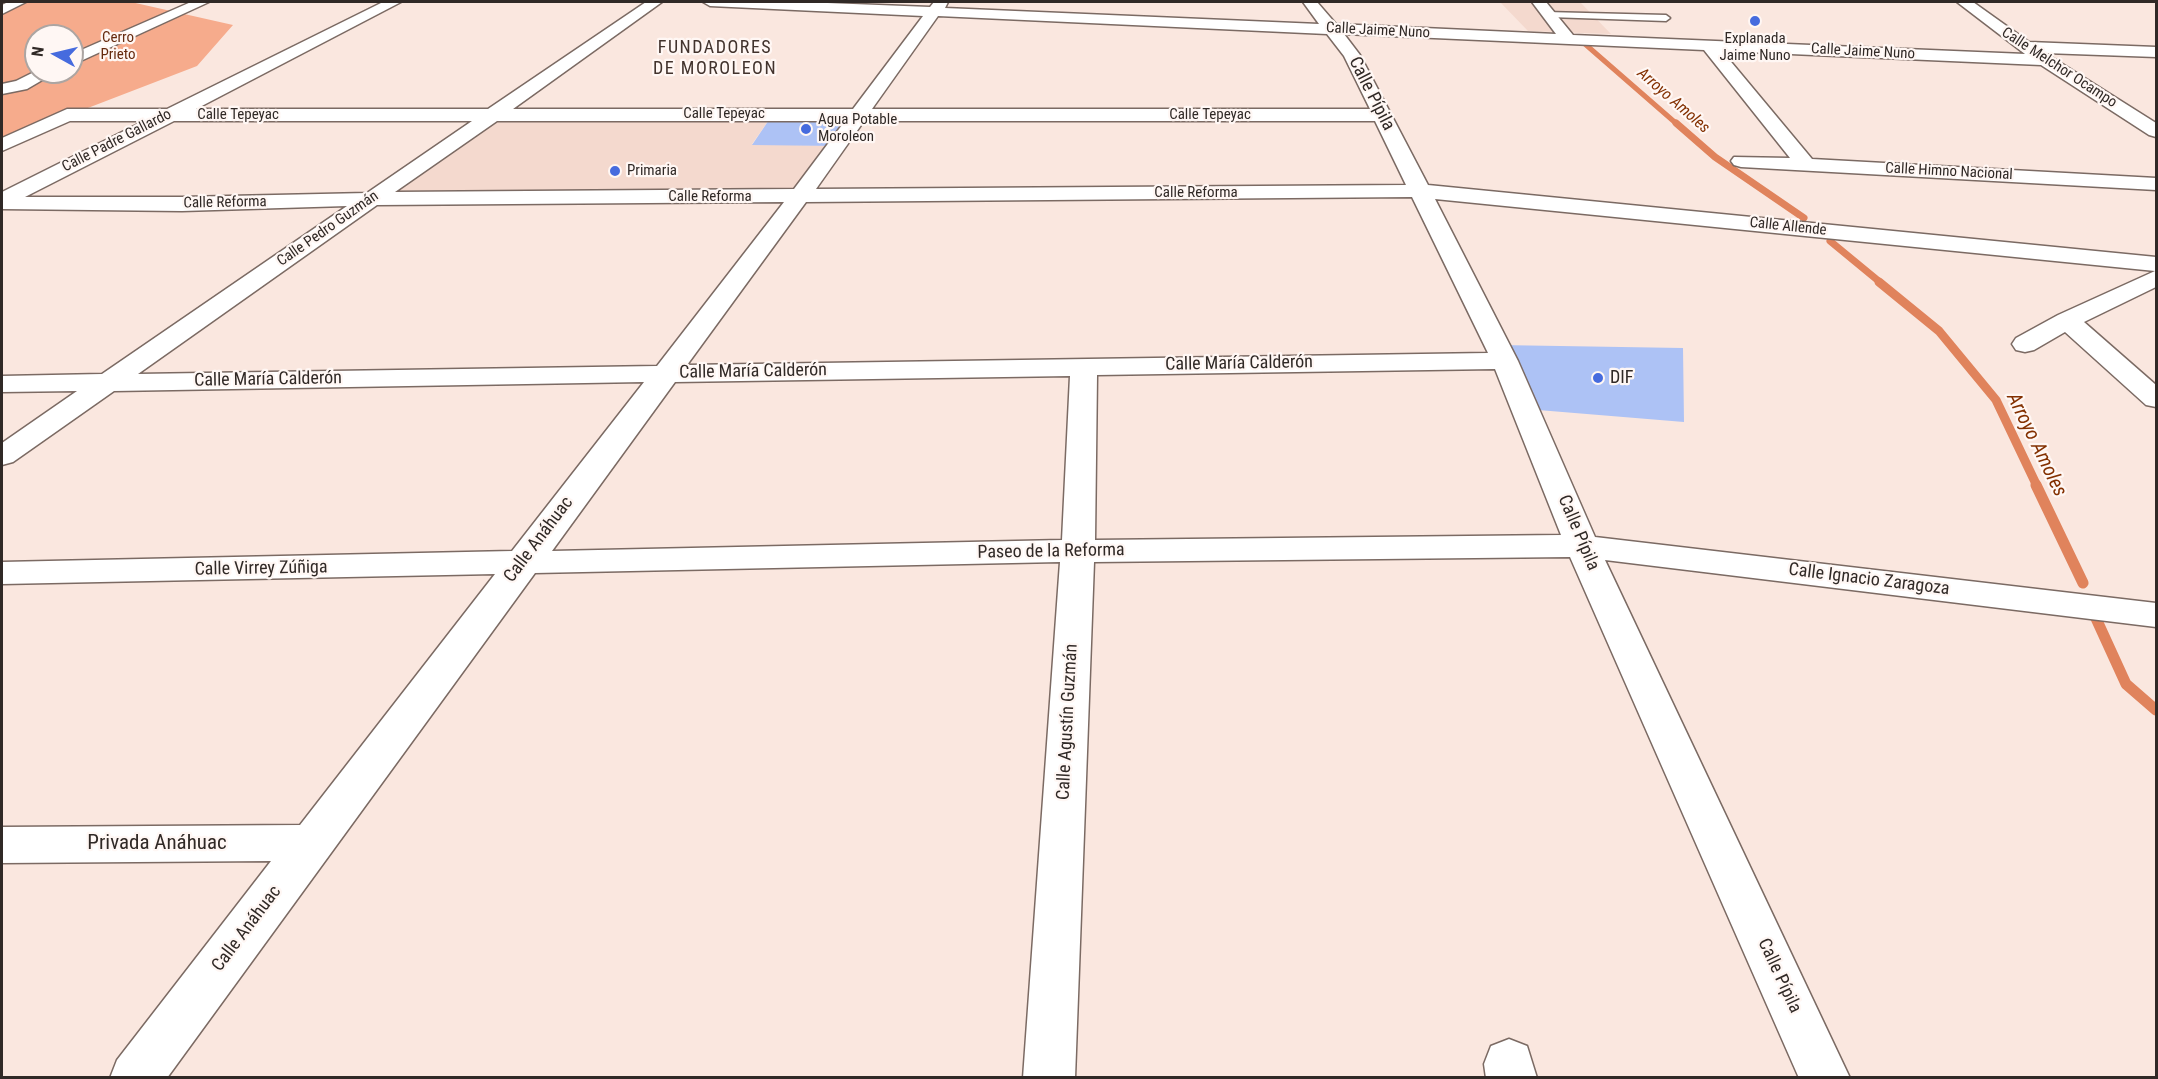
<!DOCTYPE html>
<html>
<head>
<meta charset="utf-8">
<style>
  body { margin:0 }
  #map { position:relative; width:2158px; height:1079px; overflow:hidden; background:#fae7df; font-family:"Roboto Condensed",sans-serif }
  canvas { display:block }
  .frame { position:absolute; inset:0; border:3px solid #302926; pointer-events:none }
  .north { position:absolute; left:24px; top:24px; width:60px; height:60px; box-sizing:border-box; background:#fff7f4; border:2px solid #aca5a2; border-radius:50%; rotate:278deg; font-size:16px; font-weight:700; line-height:24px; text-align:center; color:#302926 }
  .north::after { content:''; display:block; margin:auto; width:21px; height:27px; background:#466bde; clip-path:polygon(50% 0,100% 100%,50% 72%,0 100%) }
</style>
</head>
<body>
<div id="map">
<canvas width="2158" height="1079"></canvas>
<div class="frame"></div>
<div class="north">N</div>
</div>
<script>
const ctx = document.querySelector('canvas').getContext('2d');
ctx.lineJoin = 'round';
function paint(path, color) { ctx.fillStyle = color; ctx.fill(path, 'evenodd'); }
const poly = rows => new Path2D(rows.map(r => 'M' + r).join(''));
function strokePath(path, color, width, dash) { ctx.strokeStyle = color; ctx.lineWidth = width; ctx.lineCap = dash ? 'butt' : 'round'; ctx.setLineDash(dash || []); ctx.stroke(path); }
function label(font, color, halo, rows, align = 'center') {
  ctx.font = font + ' "Roboto Condensed",sans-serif'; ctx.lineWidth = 4.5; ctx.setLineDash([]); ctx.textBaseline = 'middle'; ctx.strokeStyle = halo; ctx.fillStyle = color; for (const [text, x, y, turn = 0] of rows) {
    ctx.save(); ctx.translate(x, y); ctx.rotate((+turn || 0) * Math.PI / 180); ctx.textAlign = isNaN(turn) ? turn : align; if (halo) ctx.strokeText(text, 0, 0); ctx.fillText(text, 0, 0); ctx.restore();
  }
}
paint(poly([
  [1500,2,1580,2,1611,34,1528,31],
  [773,114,752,144,836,146,800,196,371,199,494,115]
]), '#f4d9ce');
paint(poly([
  [2,2,131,2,233,25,197,66,2,141],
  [36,36,72,36,72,72,36,72]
]), '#f6ab8c');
strokePath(poly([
  [1585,44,1678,125]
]), '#e0835c', 5);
strokePath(poly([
  [1676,123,1715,157,1804,218],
  [1830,241,1881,283]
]), '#e0835c', 7);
strokePath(poly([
  [1879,282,1939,331,1996,400,2037,486]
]), '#e0835c', 9);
strokePath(poly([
  [2036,485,2083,583],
  [2094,614,2126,684,2156,710]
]), '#e0835c', 11);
paint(poly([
  [773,114,860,114,836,146,752,145],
  [1498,345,1683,348,1684,422,1526,409]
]), '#adc2f5');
const lane = poly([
  [1546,12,1666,15,1670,18,1666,21,1549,17,1546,12]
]);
const street = poly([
  [8,2,26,2,2,14,2,5,8,2],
  [191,2,209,2,72,65,72,54,191,2],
  [383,2,401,2,196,109,488,109,646,2,662,2,513,109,853,109,923,16,710,6,703,2,802,2,930,7,934,2,948,2,945,8,1319,24,1303,2,1317,2,1336,24,1556,34,1532,2,1546,2,1573,35,2025,54,1957,2,1973,2,2029,42,2156,47,2156,57,2045,53,2156,123,2156,137,2149,135,2041,65,1722,51,1812,159,2156,178,2156,190,1741,167,1734,165,1731,161,1734,157,1790,158,1704,50,1344,34,1360,55,1428,185,2156,257,2156,287,2084,322,2156,385,2156,407,2146,405,2065,332,2034,350,2025,352,2016,350,2012,344,2016,338,2058,315,2155,271,1435,199,1518,361,1595,537,2156,603,2156,627,1605,560,1850,1078,1799,1078,1570,557,1094,562,1075,1078,1023,1078,1060,562,535,573,167,1078,110,1078,117,1060,271,861,2,863,2,827,300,825,495,574,2,584,2,562,512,551,644,382,114,391,13,462,2,465,2,443,77,391,2,392,2,376,102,374,347,206,182,211,2,209,2,192,144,121,70,121,2,151,2,138,67,109,167,109,383,2],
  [938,16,1327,34,1344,56,1370,109,872,109,938,16],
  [174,121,472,121,367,193,182,197,25,197,174,121],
  [497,121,845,121,794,189,395,192,497,121],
  [864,121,1375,121,1406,185,816,189,864,121],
  [1412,197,1488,353,687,365,806,202,1412,197],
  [784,202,657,366,138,374,377,205,784,202],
  [1495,369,1561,535,1095,540,1097,375,1495,369],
  [1070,376,1062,540,552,551,675,382,1070,376],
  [36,71,56,72,27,89,2,94,2,84,16,81,36,71],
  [1509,1039,1527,1046,1537,1078,1486,1078,1484,1064,1491,1046,1509,1039]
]);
strokePath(lane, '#7b6a63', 3);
strokePath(street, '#7b6a63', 3);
paint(lane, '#fff');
paint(street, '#fff');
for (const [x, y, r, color] of [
  [1755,21,6,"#466bde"],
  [806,129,6,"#466bde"],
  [615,171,6,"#466bde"],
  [1598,378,6,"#466bde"]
]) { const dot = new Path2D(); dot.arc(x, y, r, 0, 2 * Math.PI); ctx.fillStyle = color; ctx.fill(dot); strokePath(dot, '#fff7f4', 2); }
label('15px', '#302926', '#fff7f4', [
  ["Calle Jaime Nuno",1378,31,3],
  ["Calle Jaime Nuno",1863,52,3],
  ["Calle Melchor Ocampo",2059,68,33],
  ["Calle Tepeyac",724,114],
  ["Calle Tepeyac",238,115],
  ["Calle Tepeyac",1210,115],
  ["Calle Padre Gallardo",117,141,-27],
  ["Calle Himno Nacional",1949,172,3],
  ["Calle Reforma",1196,193],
  ["Calle Reforma",710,197],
  ["Calle Reforma",225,203,-1],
  ["Calle Allende",1788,227,6],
  ["Calle Pedro Guzmán",328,229,-35]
]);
label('15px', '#662b0f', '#fff7f4', [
  ["Cerro",118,38],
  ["Prieto",118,55]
]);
label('15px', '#302926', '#fff7f4', [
  ["Explanada",1755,39,"center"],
  ["Jaime Nuno",1755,56,"center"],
  ["Agua Potable",818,120],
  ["Moroleon",818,137],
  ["Primaria",627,171]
], 'left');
label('italic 16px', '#833000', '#fff7f4', [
  ["Arroyo Amoles",1673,101,41]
]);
ctx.letterSpacing = '1.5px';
label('18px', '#42332d', '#fff7f4', [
  ["FUNDADORES",715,48],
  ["DE MOROLEON",715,69]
]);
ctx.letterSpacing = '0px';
label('18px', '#302926', '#fff7f4', [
  ["Calle Pípila",1371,94,63],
  ["Calle María Calderón",1239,364,-1],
  ["Calle María Calderón",753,372,-1],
  ["Calle María Calderón",268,380,-1],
  ["Calle Pípila",1578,533,67],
  ["Calle Anáhuac",539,540,-53],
  ["Paseo de la Reforma",1051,552,-1],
  ["Calle Virrey Zúñiga",261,569,-1],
  ["Calle Ignacio Zaragoza",1869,580,7],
  ["Calle Agustín Guzmán",1068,722,-87],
  ["Calle Anáhuac",247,929,-53],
  ["Calle Pípila",1779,976,65]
]);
label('18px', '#302926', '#fff7f4', [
  ["DIF",1610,378]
], 'left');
label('italic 20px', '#833000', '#fff7f4', [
  ["Arroyo Amoles",2036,445,64]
]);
label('21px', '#302926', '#fff7f4', [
  ["Privada Anáhuac",157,844]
]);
</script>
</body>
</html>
